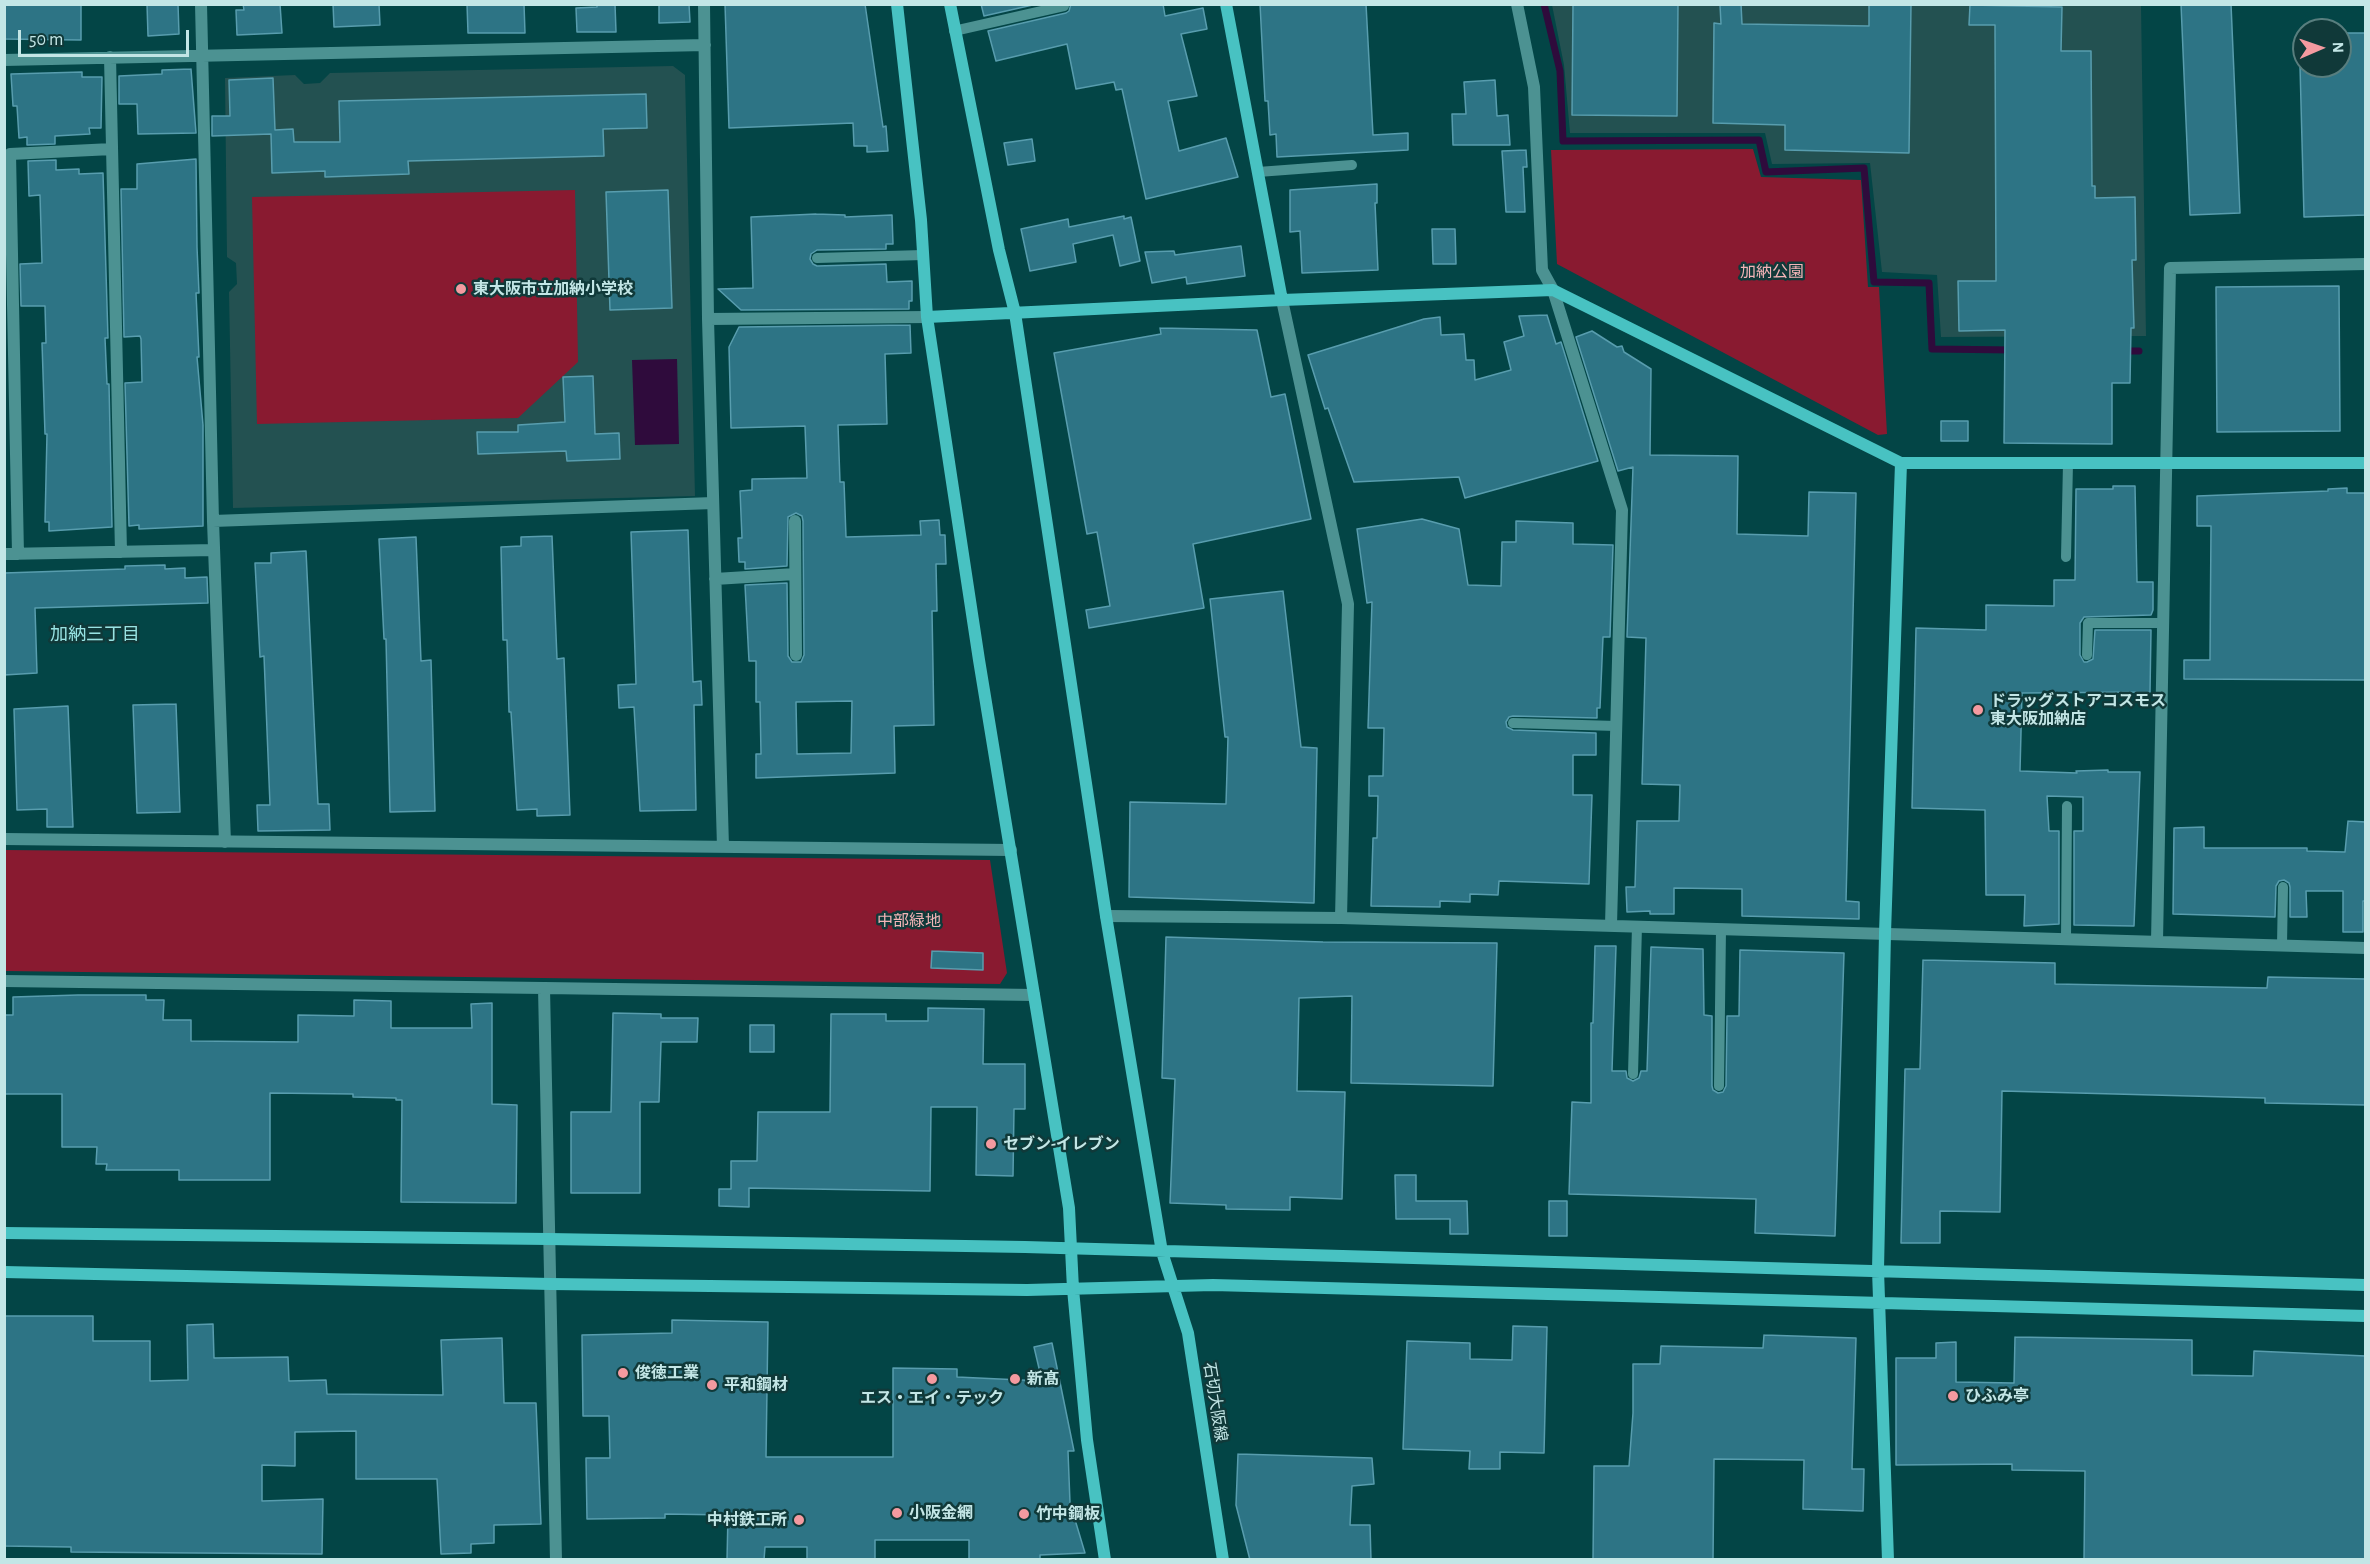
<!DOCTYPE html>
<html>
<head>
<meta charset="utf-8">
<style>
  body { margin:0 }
  #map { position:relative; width:2370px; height:1564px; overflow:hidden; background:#034546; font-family:"Alegreya Sans",sans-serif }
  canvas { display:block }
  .frame { position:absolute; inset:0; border:6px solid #c3e6e6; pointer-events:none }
  .north { position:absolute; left:2292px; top:18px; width:60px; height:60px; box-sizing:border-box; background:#103939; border:2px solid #587e7e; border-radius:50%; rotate:88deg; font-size:16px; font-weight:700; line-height:24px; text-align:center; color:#c3e6e6 }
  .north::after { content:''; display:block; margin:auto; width:21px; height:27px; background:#f49aa0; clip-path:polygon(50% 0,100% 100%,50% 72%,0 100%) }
  .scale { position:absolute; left:18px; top:30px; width:171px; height:27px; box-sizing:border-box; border:3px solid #c3e6e6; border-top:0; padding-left:8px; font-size:18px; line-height:21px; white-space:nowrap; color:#c3e6e6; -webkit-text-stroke:4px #103939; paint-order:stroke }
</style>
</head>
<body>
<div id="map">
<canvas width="2370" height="1564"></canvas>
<div class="frame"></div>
<div class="north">N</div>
<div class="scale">50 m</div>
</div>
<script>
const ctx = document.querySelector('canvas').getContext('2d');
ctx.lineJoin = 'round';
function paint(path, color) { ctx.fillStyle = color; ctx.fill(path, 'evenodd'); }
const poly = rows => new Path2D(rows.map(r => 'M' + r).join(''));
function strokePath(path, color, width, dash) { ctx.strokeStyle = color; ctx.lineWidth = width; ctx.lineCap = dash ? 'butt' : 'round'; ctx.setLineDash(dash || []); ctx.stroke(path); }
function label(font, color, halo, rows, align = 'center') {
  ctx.font = font + ' "Alegreya Sans","Noto Sans JP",sans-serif'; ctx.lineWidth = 5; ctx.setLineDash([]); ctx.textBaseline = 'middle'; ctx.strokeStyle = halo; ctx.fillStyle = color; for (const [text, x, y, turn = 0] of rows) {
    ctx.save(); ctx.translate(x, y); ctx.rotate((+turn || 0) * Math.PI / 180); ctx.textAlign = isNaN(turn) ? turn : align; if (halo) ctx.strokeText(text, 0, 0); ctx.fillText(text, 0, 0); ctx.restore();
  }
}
paint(poly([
  [1552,5,2141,5,2146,336,1941,337,1937,275,1882,272,1870,163,1772,164,1765,133,1570,133,1564,65],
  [673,66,685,75,695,496,233,508,229,292,237,284,236,263,227,257,225,78,295,75,304,84,320,83,330,73]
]), '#235151');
paint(poly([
  [1753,149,1761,177,1861,180,1868,287,1879,287,1887,434,1878,435,1557,264,1551,150],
  [575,190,578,362,518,418,257,424,252,197],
  [5,850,990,860,1007,973,1000,984,5,971]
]), '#891a30');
paint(poly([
  [677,359,679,444,635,445,632,360]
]), '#2f0b3c');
strokePath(poly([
  [1544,4,1560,71,1563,141,1759,140,1766,172,1864,168,1874,282,1929,283,1932,349,2014,350],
  [2124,351,2139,351]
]), '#2f0b3c', 7);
const building = poly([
  [4,4,81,4,81,40,4,39,4,4],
  [147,4,178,4,179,34,148,36,147,4],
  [243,4,280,4,282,33,237,35,236,10,244,10,243,4],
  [333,4,379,4,380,25,334,27,333,4],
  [467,4,524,4,525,33,468,33,467,4],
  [597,4,615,4,616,32,577,32,576,8,597,7,597,4],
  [659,4,689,4,690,22,659,23,659,4],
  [725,4,865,4,883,127,886,126,888,151,867,152,867,146,854,146,853,123,729,128,725,4],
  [981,4,1037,4,984,16,981,4],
  [1071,4,1163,4,1165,16,1203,8,1207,29,1181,34,1197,96,1168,101,1179,151,1226,138,1238,177,1146,199,1122,89,1116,90,1114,82,1076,89,1067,44,996,61,988,31,1066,13,1069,11,1071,4],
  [1260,4,1366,4,1373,135,1408,133,1408,150,1277,157,1276,134,1270,135,1268,101,1265,101,1260,4],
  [1573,4,1678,4,1677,116,1572,115,1573,4],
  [1741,4,1742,24,1869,26,1869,4,1911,4,1909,153,1785,150,1785,125,1713,123,1714,23,1721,24,1720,5,1741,4],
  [2181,4,2231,4,2240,213,2190,215,2181,4],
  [1970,5,2062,7,2061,51,2091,51,2092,186,2095,186,2095,198,2135,197,2136,260,2132,260,2134,328,2131,328,2130,383,2112,383,2112,444,2004,443,2005,330,1959,331,1958,281,1996,281,1995,25,1969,25,1970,5],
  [2340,33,2366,33,2366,215,2304,217,2300,66,2340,66,2340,33],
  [191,69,196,133,138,134,137,104,119,104,119,76,162,74,162,70,191,69],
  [82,72,82,77,102,77,101,128,89,128,90,134,55,136,55,144,27,145,27,137,19,138,17,106,13,106,11,74,82,72],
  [273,78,275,130,293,129,294,142,340,142,339,101,646,94,647,128,603,129,604,156,408,161,409,174,325,177,325,171,272,173,271,134,212,136,212,116,230,116,229,80,273,78],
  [1495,80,1497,116,1508,115,1510,145,1453,145,1452,114,1466,114,1464,82,1495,80],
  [1032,139,1035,161,1008,165,1004,143,1032,139],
  [1526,150,1527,167,1523,167,1525,212,1506,212,1502,151,1526,150],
  [196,159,197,247,199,293,196,293,199,357,197,357,203,425,203,526,139,529,139,525,129,526,125,383,142,382,141,339,140,336,124,337,121,189,137,189,137,164,196,159],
  [56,160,56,170,79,169,79,174,103,173,108,338,105,338,107,384,109,384,112,527,49,531,49,522,45,522,47,434,45,434,42,343,46,343,45,306,21,306,20,264,42,263,40,195,29,196,28,161,56,160],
  [1377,184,1377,203,1375,203,1378,270,1302,273,1300,231,1290,232,1290,190,1377,184],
  [668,190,672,308,610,310,606,192,668,190],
  [816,214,845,215,845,217,892,215,893,244,886,244,886,249,817,250,811,254,810,259,813,264,817,266,886,264,887,282,912,281,912,301,909,301,909,309,741,310,718,289,753,288,751,217,816,214],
  [1124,216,1124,219,1131,217,1140,261,1120,266,1113,235,1073,244,1076,262,1030,271,1021,229,1068,219,1069,227,1124,216],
  [1432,229,1455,229,1456,264,1433,264,1432,229],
  [1241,246,1245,276,1187,284,1186,277,1152,283,1145,252,1174,251,1175,255,1241,246],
  [2339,286,2340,431,2217,432,2216,287,2339,286],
  [1547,315,1556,344,1561,342,1598,461,1465,498,1459,477,1354,482,1328,408,1325,409,1308,355,1424,319,1440,317,1441,335,1464,334,1466,360,1474,360,1475,380,1511,370,1504,342,1524,336,1519,316,1547,315],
  [910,325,911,353,885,354,887,424,838,425,840,482,844,482,846,537,921,535,920,521,939,520,940,535,945,535,946,564,936,564,937,611,932,611,934,725,894,726,895,773,756,778,756,754,761,754,760,702,756,702,756,661,749,661,745,585,787,583,788,656,792,662,801,662,804,655,803,521,802,516,796,513,788,517,787,566,745,569,745,562,739,562,738,538,742,538,740,491,752,490,752,479,807,478,805,426,731,428,729,347,739,327,910,325],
  [852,701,851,753,797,754,796,702,852,701],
  [1160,328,1257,330,1271,397,1285,394,1311,519,1193,544,1204,608,1089,628,1086,610,1110,606,1097,532,1087,534,1054,353,1161,334,1160,328],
  [1592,331,1617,347,1622,346,1624,352,1651,369,1650,455,1738,456,1737,534,1808,536,1809,492,1856,493,1846,901,1859,902,1859,919,1742,916,1742,889,1674,888,1674,914,1650,914,1650,911,1627,912,1626,887,1635,887,1637,821,1679,821,1680,785,1642,784,1646,638,1627,637,1633,467,1618,471,1576,337,1592,331],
  [593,376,595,434,619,433,620,459,567,461,566,451,478,454,477,432,518,432,518,425,565,422,563,377,593,376],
  [1941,421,1968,421,1968,441,1941,441,1941,421],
  [2113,486,2135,486,2137,582,2153,582,2153,610,2151,615,2084,617,2080,623,2080,655,2084,662,2087,662,2093,659,2095,630,2151,630,2150,692,2022,693,2020,771,2077,773,2076,771,2108,770,2108,772,2140,772,2134,926,2074,925,2074,831,2083,831,2083,797,2047,796,2049,831,2059,831,2059,924,2024,926,2025,895,1986,895,1985,810,1912,808,1916,628,1986,630,1986,605,2054,606,2054,580,2075,580,2076,489,2113,489,2113,486],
  [2347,488,2347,493,2366,493,2366,680,2184,679,2184,660,2210,660,2211,526,2197,526,2197,496,2328,491,2328,489,2347,488],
  [1422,519,1459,529,1468,585,1501,586,1502,542,1516,542,1516,521,1573,523,1573,544,1613,545,1610,637,1603,637,1600,708,1597,708,1597,718,1513,716,1509,717,1506,722,1507,727,1513,730,1596,733,1596,755,1573,755,1573,795,1592,795,1589,884,1499,881,1498,895,1470,894,1470,902,1440,901,1440,907,1371,906,1373,838,1377,838,1378,796,1369,796,1369,776,1383,776,1384,728,1368,728,1372,602,1367,603,1357,529,1422,519],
  [688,530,693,682,701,681,702,705,694,705,696,810,640,811,634,707,619,708,618,685,636,684,631,532,688,530],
  [552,536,557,659,564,658,570,815,537,816,537,809,517,810,511,712,509,712,507,640,503,640,501,547,521,546,521,537,552,536],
  [416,537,421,661,431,660,435,811,390,812,386,639,384,639,379,539,416,537],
  [306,551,318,804,329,804,330,830,258,831,257,805,270,805,264,656,260,657,255,563,271,563,271,553,306,551],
  [165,565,165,569,185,568,185,578,207,577,208,603,35,608,37,673,4,675,4,573,125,569,125,566,165,565],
  [1283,591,1301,747,1317,748,1314,903,1129,897,1130,802,1226,804,1228,737,1225,737,1210,599,1283,591],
  [176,704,180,812,137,813,133,705,176,704],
  [68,706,73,827,47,827,47,809,17,810,14,709,68,706],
  [2348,821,2366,822,2366,901,2363,901,2363,932,2343,932,2343,891,2306,891,2307,917,2290,917,2290,887,2289,883,2284,880,2279,881,2276,886,2275,917,2173,914,2174,828,2204,827,2204,848,2307,848,2307,851,2345,852,2348,821],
  [1166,937,1323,942,1497,943,1493,1086,1351,1083,1352,996,1299,998,1297,1091,1345,1092,1342,1199,1290,1197,1290,1210,1226,1209,1226,1205,1170,1203,1175,1079,1162,1078,1166,937],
  [1595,946,1616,946,1612,1071,1626,1071,1627,1078,1633,1081,1639,1078,1641,1071,1647,1071,1651,947,1703,949,1704,1015,1712,1016,1712,1086,1713,1090,1718,1093,1723,1092,1726,1086,1727,1016,1739,1016,1740,950,1844,953,1835,1236,1755,1233,1756,1199,1569,1194,1572,1102,1591,1103,1591,1023,1593,1023,1595,946],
  [932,951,983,953,983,970,931,968,932,951],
  [1923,960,2055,963,2055,984,2267,988,2268,977,2366,979,2366,1105,2265,1103,2265,1098,2002,1091,2000,1212,1940,1211,1940,1243,1901,1243,1905,1069,1920,1069,1923,960],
  [78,995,146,995,146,1000,164,1000,163,1020,191,1020,191,1041,298,1042,298,1015,354,1016,354,1000,391,1001,391,1028,472,1028,471,1004,492,1003,492,1104,517,1105,516,1203,401,1202,402,1100,396,1100,396,1098,353,1097,353,1094,270,1093,270,1180,179,1180,179,1170,106,1170,107,1164,96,1164,97,1147,62,1147,62,1094,4,1094,4,1015,13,1015,13,997,78,995],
  [928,1008,984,1009,983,1064,1025,1064,1025,1109,1014,1109,1013,1176,976,1175,977,1107,931,1107,930,1191,749,1188,749,1207,719,1206,719,1189,731,1189,731,1161,757,1161,758,1112,830,1112,831,1014,886,1014,886,1021,928,1021,928,1008],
  [613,1013,661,1014,661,1018,698,1018,697,1042,661,1042,659,1102,640,1102,640,1193,571,1193,571,1112,611,1112,613,1013],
  [750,1025,774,1025,774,1052,750,1052,750,1025],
  [1395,1175,1416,1175,1416,1201,1467,1201,1468,1234,1450,1234,1450,1219,1396,1219,1395,1175],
  [1549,1201,1567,1201,1567,1236,1549,1236,1549,1201],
  [4,1316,93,1316,93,1341,150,1341,150,1381,188,1380,187,1325,213,1324,214,1358,288,1357,289,1381,326,1380,327,1394,443,1395,441,1340,502,1338,504,1403,536,1403,541,1524,494,1525,494,1543,471,1544,471,1553,441,1554,437,1479,356,1479,356,1431,295,1432,295,1466,262,1465,262,1501,323,1499,322,1554,71,1552,71,1547,4,1546,4,1316],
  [672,1320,768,1322,766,1457,893,1457,893,1368,957,1369,957,1377,1042,1381,1034,1347,1052,1343,1074,1451,1068,1451,1070,1503,1085,1553,1040,1555,1040,1560,969,1560,969,1540,875,1540,875,1560,807,1560,807,1547,765,1547,764,1560,727,1560,728,1515,665,1514,665,1518,587,1519,586,1458,610,1458,609,1416,583,1416,582,1335,672,1333,672,1320],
  [1513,1326,1547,1327,1544,1453,1500,1452,1500,1469,1469,1469,1470,1451,1403,1449,1407,1341,1470,1343,1470,1359,1512,1360,1513,1326],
  [1764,1335,1856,1338,1852,1469,1864,1469,1863,1511,1803,1509,1804,1460,1714,1459,1713,1560,1593,1560,1594,1466,1629,1466,1633,1413,1633,1364,1660,1364,1661,1346,1763,1348,1764,1335],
  [2015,1337,2192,1340,2192,1375,2253,1376,2254,1351,2366,1356,2366,1560,2084,1560,2085,1471,2012,1470,2012,1464,1896,1465,1896,1358,1936,1358,1936,1343,1956,1342,1956,1382,2014,1383,2015,1337],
  [1238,1454,1372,1458,1374,1484,1352,1486,1350,1525,1370,1525,1371,1560,1250,1560,1236,1505,1238,1454]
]);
paint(building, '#2d7485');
strokePath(building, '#589dae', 1.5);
strokePath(poly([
  [954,31,1064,6],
  [1258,172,1352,165],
  [817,258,923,255],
  [2066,557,2068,463],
  [2087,655,2088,623,2164,623],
  [1513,723,1616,726],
  [2066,939,2067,806],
  [2282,945,2283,887],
  [1633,1074,1637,926],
  [1719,1086,1721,929]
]), '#4c9292', 10);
strokePath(poly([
  [201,4,213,521,225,842],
  [704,4,708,319,723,847],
  [1517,4,1534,87,1542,270,1553,290,1622,510,1611,925],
  [110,57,121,552],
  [4,60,705,45],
  [1282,300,1348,604,1341,918],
  [708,319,927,317],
  [213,521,713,503],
  [795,521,796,655],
  [4,554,214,550],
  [18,554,10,154,112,149],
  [715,579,795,574],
  [4,839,1011,850],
  [1106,916,1341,918,2366,948],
  [2157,941,2170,268,2366,264],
  [4,981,544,988,556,1560],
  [544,988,1034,995]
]), '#4c9292', 12);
strokePath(poly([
  [897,4,921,220,927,317,979,660,1069,1208,1073,1289,1087,1440,1105,1560],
  [950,4,999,250,1015,313,1106,916,1162,1252,1188,1333,1223,1560],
  [1226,4,1282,300],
  [927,317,1282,300,1553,290,1901,463,1885,933,1878,1270,1888,1560],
  [1901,463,2366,463],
  [4,1233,549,1239,1025,1247,2366,1285],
  [4,1272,551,1284,1027,1290,1213,1285,2366,1316]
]), '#48c2c2', 12);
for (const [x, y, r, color] of [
  [461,289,6,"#f49aa0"],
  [1978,710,6,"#f49aa0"],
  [991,1144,6,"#f49aa0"],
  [623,1373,6,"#f49aa0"],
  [932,1379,6,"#f49aa0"],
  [1015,1379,6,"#f49aa0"],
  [712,1385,6,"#f49aa0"],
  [1953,1396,6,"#f49aa0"],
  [897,1513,6,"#f49aa0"],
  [1024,1514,6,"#f49aa0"],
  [799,1520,6,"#f49aa0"]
]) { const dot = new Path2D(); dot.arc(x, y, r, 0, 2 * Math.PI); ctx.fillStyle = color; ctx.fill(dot); strokePath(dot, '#103939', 2); }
label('16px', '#f4b4b7', '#103939', [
  ["加納公園",1772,272],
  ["中部緑地",909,921]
]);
label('bold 16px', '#c3e6e6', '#103939', [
  ["東大阪市立加納小学校",473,289],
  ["ドラッグストアコスモス",1990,701],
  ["東大阪加納店",1990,719],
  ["セブン-イレブン",1003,1144],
  ["俊徳工業",635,1373],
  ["新髙",1027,1379],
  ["平和鋼材",724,1385],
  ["ひふみ亭",1965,1396],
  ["エス・エイ・テック",932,1398,"center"],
  ["小阪金網",909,1513],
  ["竹中鋼板",1036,1514],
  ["中村鉄工所",787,1520,"right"]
], 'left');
label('16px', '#c3e6e6', '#103939', [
  ["石切大阪線",1215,1402,81]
]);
label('18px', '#98e3e3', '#103939', [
  ["加納三丁目",95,635]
]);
</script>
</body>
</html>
